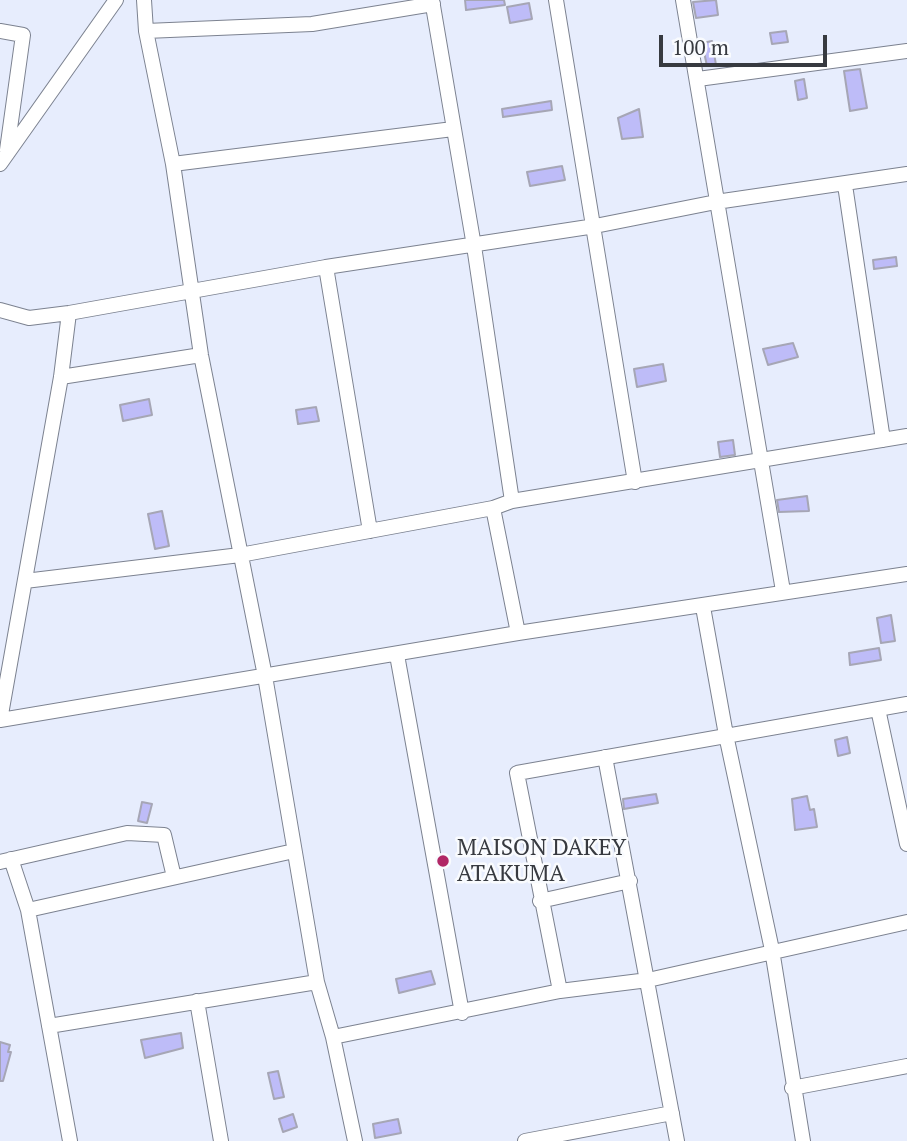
<!DOCTYPE html>
<html>
<head>
<meta charset="utf-8">
<style>
  body { margin:0 }
  #map { position:relative; width:907px; height:1141px; overflow:hidden; background:#e7edfd; font-family:"PT Serif",serif }
  canvas { display:block }
  .scale { position:absolute; left:659px; top:35px; width:168px; height:32px; box-sizing:border-box; border:4px solid #373a40; border-top:0; padding-left:9px; font-size:21px; line-height:24px; white-space:nowrap; color:#373a40; -webkit-text-stroke:5px #f9fbfe; paint-order:stroke }
</style>
</head>
<body>
<div id="map">
<canvas width="907" height="1141"></canvas>
<div class="scale">100 m</div>
</div>
<script>
const ctx = document.querySelector('canvas').getContext('2d');
ctx.lineJoin = 'round';
function paint(path, color) { ctx.fillStyle = color; ctx.fill(path, 'evenodd'); }
const poly = rows => new Path2D(rows.map(r => 'M' + r).join(''));
function strokePath(path, color, width, dash) { ctx.strokeStyle = color; ctx.lineWidth = width; ctx.lineCap = dash ? 'butt' : 'round'; ctx.setLineDash(dash || []); ctx.stroke(path); }
function label(font, color, halo, rows, align = 'center') {
  ctx.font = font + ' "PT Serif",serif'; ctx.lineWidth = 5; ctx.setLineDash([]); ctx.textBaseline = 'middle'; ctx.strokeStyle = halo; ctx.fillStyle = color; for (const [text, x, y, turn = 0] of rows) {
    ctx.save(); ctx.translate(x, y); ctx.rotate((+turn || 0) * Math.PI / 180); ctx.textAlign = isNaN(turn) ? turn : align; if (halo) ctx.strokeText(text, 0, 0); ctx.fillText(text, 0, 0); ctx.restore();
  }
}
const building = poly([
  [465,0,504,0,505,5,466,10,465,0],
  [716,0,718,15,696,18,693,2,716,0],
  [529,3,532,19,510,23,507,7,529,3],
  [786,31,788,42,772,44,770,33,786,31],
  [712,41,716,65,707,66,702,43,712,41],
  [860,69,867,108,850,111,844,71,860,69],
  [804,79,807,98,798,100,795,81,804,79],
  [551,101,552,110,503,117,502,109,551,101],
  [639,109,643,137,622,139,618,118,639,109],
  [562,166,565,180,530,186,527,172,562,166],
  [896,257,897,266,874,269,873,260,896,257],
  [793,343,798,357,768,365,763,349,793,343],
  [663,364,666,381,637,387,634,369,663,364],
  [149,399,152,415,123,421,120,405,149,399],
  [316,407,319,421,298,424,296,410,316,407],
  [733,440,735,455,720,457,718,442,733,440],
  [807,496,809,511,779,512,777,500,807,496],
  [162,511,169,546,155,549,148,514,162,511],
  [891,615,895,641,881,643,877,618,891,615],
  [879,648,881,660,850,665,849,653,879,648],
  [847,737,850,753,838,756,835,740,847,737],
  [656,794,658,803,624,809,623,799,656,794],
  [807,796,810,810,814,809,817,827,795,830,792,799,807,796],
  [142,802,152,804,147,823,138,821,142,802],
  [431,971,435,984,399,993,396,979,431,971],
  [181,1033,183,1048,145,1058,141,1040,181,1033],
  [0,1042,10,1045,8,1052,11,1052,3,1081,0,1081,0,1042],
  [278,1071,284,1097,274,1099,268,1073,278,1071],
  [293,1114,297,1127,283,1132,279,1119,293,1114],
  [398,1119,401,1133,375,1138,373,1124,398,1119]
]);
paint(building, '#bebcf8');
strokePath(building, '#a6a6b5', 2);
const street = poly([
  [144,0,146,31,173,164,201,355,265,676,317,982,333,1037,355,1141],
  [432,0,474,246,512,501],
  [556,0,635,482],
  [683,0,783,591],
  [0,31,23,35,7,150],
  [146,31,312,24,433,4],
  [698,79,907,51],
  [0,164,116,0],
  [173,164,453,129],
  [845,185,883,440],
  [326,267,370,531],
  [0,310,29,318,69,313,326,267,595,226,716,202,907,174],
  [61,377,201,355],
  [493,508,518,633],
  [25,581,240,555,493,508,512,501,907,436],
  [703,607,726,735,772,950,803,1141],
  [397,655,462,1013],
  [878,709,907,844],
  [0,720,518,633,907,574],
  [0,720,61,377,69,313],
  [605,757,677,1141],
  [11,859,28,910,70,1141],
  [0,862,127,833,164,835,174,877],
  [540,901,630,881],
  [28,910,294,851],
  [560,991,517,773,907,704],
  [197,1001,221,1141],
  [49,1026,317,982],
  [333,1037,560,991,648,980,907,922],
  [792,1088,907,1066],
  [525,1141,672,1113]
]);
strokePath(street, '#7c8290', 16);
strokePath(street, '#fff', 14);
for (const [x, y, r, color] of [
  [443,861,7,"#b12766"]
]) { const dot = new Path2D(); dot.arc(x, y, r, 0, 2 * Math.PI); ctx.fillStyle = color; ctx.fill(dot); strokePath(dot, '#f9fbfe', 2.5); }
label('23px', '#373a40', '#f9fbfe', [
  ["MAISON DAKEY",457,848],
  ["ATAKUMA",457,874]
], 'left');
</script>
</body>
</html>
